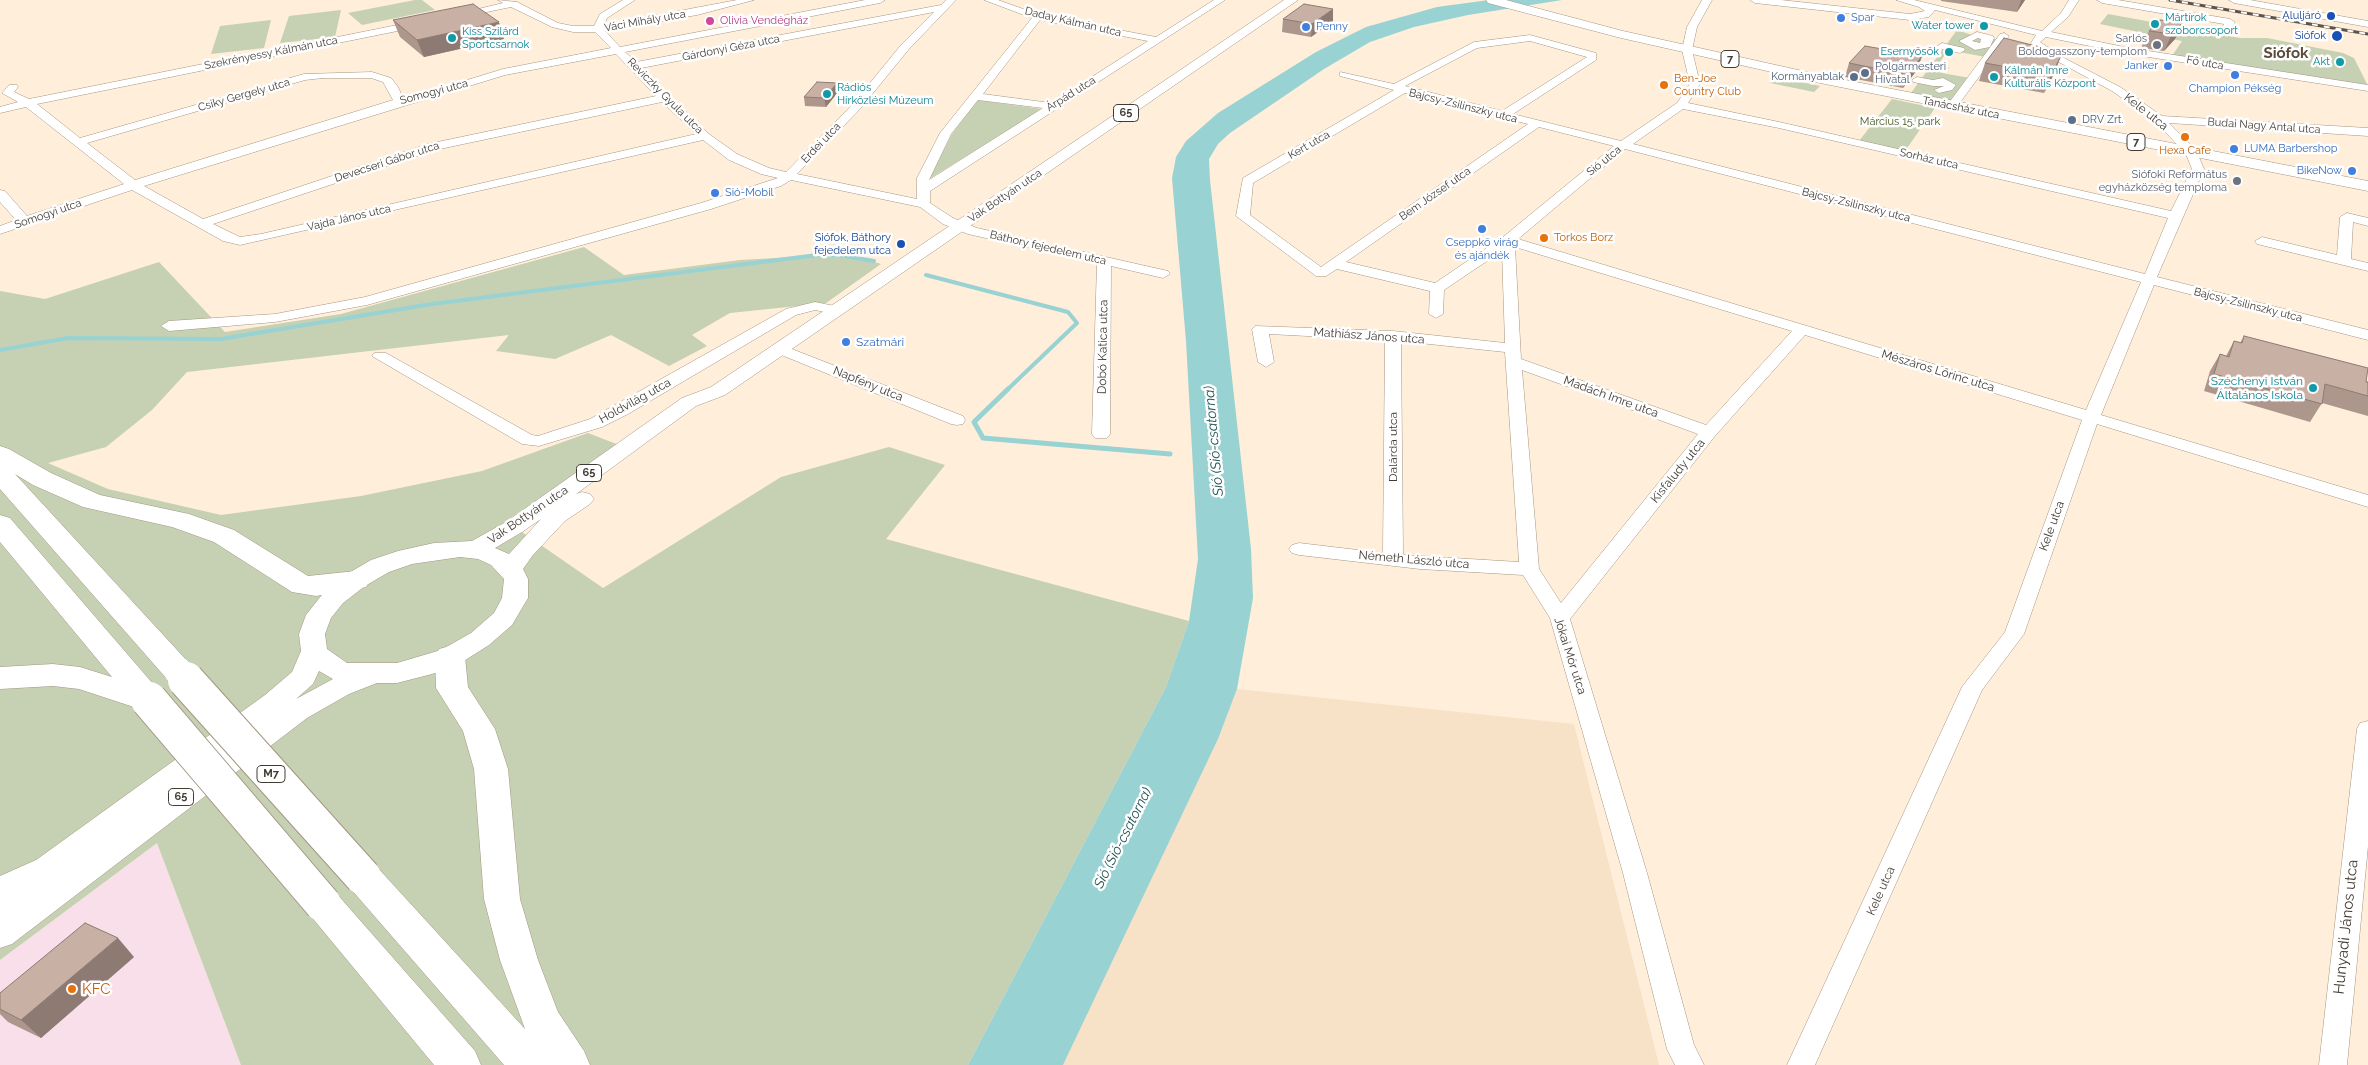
<!DOCTYPE html>
<html>
<head>
<meta charset="utf-8">
<style>
  body { margin:0 }
  canvas { display:block; background:#ffeed9 }
</style>
</head>
<body>
<canvas width="2368" height="1065"></canvas>
<script>
const ctx = document.querySelector('canvas').getContext('2d');
ctx.lineJoin = 'round';
function paint(path, color) { ctx.fillStyle = color; ctx.fill(path, 'evenodd'); }
const poly = rows => new Path2D(rows.map(r => 'M' + r).join(''));
function strokePath(path, color, width, dash) { ctx.strokeStyle = color; ctx.lineWidth = width; ctx.lineCap = dash ? 'butt' : 'round'; ctx.setLineDash(dash || []); ctx.stroke(path); }
function label(font, color, halo, rows, align = 'center') {
  ctx.font = font + ' Raleway,sans-serif'; ctx.lineWidth = 5; ctx.setLineDash([]); ctx.textBaseline = 'middle'; ctx.strokeStyle = halo; ctx.fillStyle = color; for (const [text, x, y, turn = 0] of rows) {
    ctx.save(); ctx.translate(x, y); ctx.rotate((+turn || 0) * Math.PI / 180); ctx.textAlign = isNaN(turn) ? turn : align; if (halo) ctx.strokeText(text, 0, 0); ctx.fillText(text, 0, 0); ctx.restore();
  }
}
paint(poly([
  [157,843,241,1065,0,1065,0,960]
]), '#f8dfe9');
paint(poly([
  [1237,689,1574,724,1659,1065,1063,1065,1218,739]
]), '#f7e2c7');
paint(poly([
  [415,0,422,0,435,10,362,25,348,13],
  [341,10,335,37,280,43,289,16],
  [2108,14,2240,38,2267,38,2343,53,2354,58,2368,86,2172,56,2182,41,2100,24],
  [271,20,264,48,211,54,220,26],
  [1957,30,1978,37,1997,39,1991,58,1948,50,1938,65,1950,68,1940,71,1942,73,1970,78,1959,103,1911,93],
  [1777,77,1820,86,1814,92,1770,83],
  [1892,99,1935,108,1905,151,1859,141],
  [977,100,1042,109,929,179,952,134],
  [584,247,624,275,740,260,846,254,881,264,826,303,730,313,692,335,707,346,669,366,611,335,555,359,496,351,509,335,187,372,152,410,106,447,48,463,108,489,221,515,361,496,482,471,588,433,619,445,506,521,603,588,781,477,889,447,945,465,886,539,1189,621,1166,687,968,1065,241,1065,157,843,0,960,0,291,45,299,159,262,225,332,341,314]
]), '#c5d1b2');
paint(poly([
  [1489,0,1562,0,1468,15,1414,27,1370,42,1324,69,1230,133,1218,144,1209,159,1210,180,1251,549,1253,598,1237,689,1218,739,1063,1065,968,1065,1166,687,1189,621,1198,559,1186,341,1172,178,1176,157,1186,141,1218,113,1316,52,1366,27,1437,7]
]), '#99d2d2');
strokePath(poly([
  [926,275,1068,312,1077,323,1007,390],
  [0,350,68,338,221,339,432,304,817,255,839,255,874,261]
]), '#99d2d2', 4);
strokePath(poly([
  [1008,389,974,422,983,438,1170,454]
]), '#99d2d2', 5);
const minor = poly([
  [498,0,517,2,558,23,573,26,594,26,600,14,623,0,635,0,607,18,604,25,737,0,754,0,697,15,605,31,620,47,865,0,885,0,880,3,625,52,636,62,941,5,946,0,956,0,909,49,860,109,797,174,917,199,917,178,940,133,1032,18,984,0,998,0,1040,15,1156,37,1214,0,1225,0,930,191,930,203,953,218,977,228,1168,271,1170,274,1163,278,1111,266,1110,434,1107,438,1095,438,1092,434,1097,263,968,234,943,224,920,207,791,180,781,186,711,209,367,305,275,322,169,331,161,326,169,321,275,314,365,297,701,203,778,178,761,174,729,160,703,140,240,245,223,241,132,190,0,234,0,226,16,220,0,202,0,190,5,191,27,216,124,184,26,107,0,113,0,107,18,102,2,93,9,85,17,85,18,87,14,92,29,99,422,20,427,23,422,26,37,104,80,138,304,74,372,72,391,78,398,87,403,98,428,92,503,69,611,48,595,32,573,32,552,27,511,7,458,18,453,15,503,3,498,0],
  [934,12,901,45,852,105,786,172,769,168,737,154,709,134,641,68,934,12],
  [1040,20,1148,41,1051,103,983,94,1040,20],
  [616,54,656,96,428,144,203,219,144,186,505,75,616,54],
  [323,78,371,78,383,82,393,100,135,180,87,143,305,80,323,78],
  [978,100,1043,108,929,180,951,134,978,100],
  [662,102,696,134,261,234,240,237,213,224,435,150,662,102],
  [1702,0,1712,0,1697,27,1692,50,1700,84,1688,103,1779,122,2171,211,2192,169,2186,154,2155,121,2112,91,2033,48,2031,43,2036,35,1935,10,1929,17,1910,20,1755,3,1750,0,1781,0,1910,14,1925,11,1919,7,1896,0,1914,0,2042,31,2061,13,2069,0,2079,0,2068,17,2051,32,2129,48,2368,85,2368,91,2129,54,2046,37,2040,42,2064,58,2120,87,2162,116,2368,128,2368,136,2169,123,2196,150,2204,169,2157,277,2368,330,2368,340,2154,285,2101,415,2368,495,2368,507,2097,424,2024,634,1982,690,1815,1065,1787,1065,1962,687,2005,632,2082,420,1805,335,1715,436,1570,619,1647,873,1694,1045,1704,1065,1675,1065,1667,1049,1623,873,1550,618,1523,575,1420,569,1299,555,1292,553,1289,549,1292,545,1299,543,1383,553,1385,340,1269,334,1274,362,1266,367,1258,362,1252,329,1255,326,1393,331,1505,343,1502,251,1444,290,1443,314,1436,318,1429,314,1430,291,1337,269,1326,276,1316,276,1236,216,1243,178,1394,90,1340,76,1340,72,1394,84,1474,42,1530,35,1596,53,1596,60,1513,114,1621,141,1677,103,1690,84,1682,50,1687,27,1702,0],
  [1530,41,1587,57,1502,111,1405,86,1477,48,1530,41],
  [1405,93,1528,124,1321,267,1250,215,1253,183,1405,93],
  [1683,109,1779,128,2168,218,2145,274,1633,144,1683,109],
  [1539,127,1614,146,1503,237,1435,283,1346,262,1539,127],
  [1625,149,2141,282,2086,410,1518,239,1625,149],
  [1515,247,1792,331,1706,425,1521,359,1515,247],
  [1401,341,1505,352,1519,562,1403,555,1401,341],
  [1522,370,1698,434,1561,603,1539,569,1522,370],
  [2097,0,2118,0,2230,19,2235,22,2230,30,2227,31,2222,28,2224,24,2102,3,2097,0],
  [2229,0,2250,0,2368,21,2368,27,2234,3,2229,0],
  [1977,32,1993,36,1994,38,1990,47,1975,50,1959,41,1977,32],
  [1978,38,1981,39,1980,43,1972,41,1978,38],
  [2004,33,2009,36,1959,104,1951,104,1951,100,2000,34,2004,33],
  [1942,43,1964,48,1965,50,1960,53,1938,48,1937,46,1942,43],
  [1917,77,1933,80,1943,78,1956,85,1952,90,1939,93,1934,90,1944,86,1933,86,1913,82,1912,80,1917,77],
  [2347,213,2368,218,2368,226,2353,222,2351,259,2368,263,2368,271,2257,244,2255,241,2262,237,2337,255,2340,217,2347,213],
  [815,302,840,307,842,310,835,314,815,310,796,315,628,414,602,427,539,446,522,444,372,356,374,353,386,353,532,435,538,436,590,419,786,309,815,302],
  [779,344,963,416,965,420,963,424,957,425,951,424,774,352,771,349,779,344],
  [2368,721,2368,846,2347,1065,2319,1065,2357,729,2360,723,2368,721]
]);
const major = poly([
  [1284,0,1298,0,725,395,696,406,576,494,582,492,590,494,594,499,590,504,565,521,533,555,523,569,528,579,528,598,512,625,489,645,459,664,432,674,397,683,377,683,349,694,307,718,12,944,0,948,0,886,265,695,292,672,301,651,299,634,306,615,325,591,347,574,371,560,398,551,434,543,472,541,506,522,682,398,711,387,1284,0],
  [541,519,509,554,495,548,522,532,541,519],
  [460,557,478,559,491,565,504,579,502,598,494,613,471,633,441,650,397,663,347,663,327,649,325,634,331,618,343,603,365,586,389,572,412,564,460,557],
  [319,671,333,679,296,699,313,684,319,671],
  [1486,0,1506,0,1623,31,1825,76,2368,181,2368,191,1825,84,1621,38,1488,3,1486,0]
]);
const highway = poly([
  [0,446,9,449,51,473,100,495,189,514,234,530,308,576,356,571,366,573,370,580,366,587,316,596,292,592,214,542,172,527,83,507,33,485,15,474,189,663,194,671,189,679,178,682,167,679,0,489,0,446],
  [0,515,10,518,160,692,165,700,160,708,149,712,79,689,53,686,0,689,0,667,53,664,80,667,112,677,0,542,0,515],
  [450,646,461,649,465,657,468,687,495,729,508,769,520,899,538,960,558,1012,584,1051,590,1065,504,1065,350,888,345,877,350,866,363,862,376,866,525,1029,500,960,484,899,474,769,463,731,436,688,435,657,439,649,450,646],
  [36,860,49,864,54,875,49,886,0,910,0,876,36,860],
  [323,888,336,893,475,1051,481,1065,434,1065,310,915,304,904,310,893,323,888]
]);
strokePath(minor, '#a69683', 1);
strokePath(major, '#a69683', 1);
strokePath(highway, '#a69683', 1);
paint(minor, '#fff');
paint(major, '#fff');
paint(highway, '#fff');
const rail = poly([
  [2170,0,2368,34]
]);
strokePath(rail, '#5c544a', 3);
strokePath(rail, '#fefefe', 2, [6]);
const highwayBridgeFar1 = poly([
  [178,671,188,682]
]);
const highwayBridge = poly([
  [186,680,363,877],
  [149,700,323,904]
]);
strokePath(highwayBridgeFar1, '#a69683', 29, []);
strokePath(highwayBridge, '#a69683', 38, []);
strokePath(highwayBridgeFar1, '#fff', 28);
strokePath(highwayBridge, '#fff', 36);
paint(poly([
  [1941,0,2025,0,2017,12,1941,1],
  [1283,19,1333,21,1311,37,1282,32],
  [393,20,504,39,424,57,400,37],
  [2183,22,2175,39,2164,51,2141,48,2149,31],
  [2054,55,2054,74,2044,93,1979,81,1985,63],
  [1922,56,1917,70,1903,88,1845,77,1849,63],
  [838,92,826,107,805,106,804,97],
  [2244,336,2368,382,2368,416,2322,403,2310,422,2204,391,2210,371,2220,354,2226,356,2234,341,2240,343],
  [134,957,41,1038,8,1022,0,1014,0,993]
]), '#ad978d');
paint(poly([
  [2021,0,2025,0,2017,12],
  [1333,9,1333,21,1311,37,1312,24],
  [499,22,504,39,424,57,417,40],
  [2183,22,2175,39,2164,51,2172,34],
  [1922,56,1917,70,1903,88,1908,75],
  [2061,56,2054,74,2044,93,2051,75],
  [837,83,838,92,826,107,824,98],
  [118,938,134,957,41,1038,21,1020]
]), '#8d7b73');
const building = poly([
  [473,4,499,22,417,40,393,20,473,4],
  [1304,4,1333,9,1312,24,1283,19,1304,4],
  [2160,20,2183,22,2172,34,2149,31,2160,20],
  [2004,38,2056,51,2053,55,2061,56,2051,75,1985,63,2004,38],
  [1865,46,1922,56,1908,75,1849,63,1865,46],
  [817,82,837,83,824,98,804,97,817,82],
  [2244,336,2368,368,2366,382,2368,382,2368,396,2325,384,2322,404,2214,374,2220,354,2229,357,2234,341,2242,343,2244,336],
  [85,923,118,938,21,1020,0,1009,0,993,85,923]
]);
paint(building, '#c9b0a4');
strokePath(building, '#8d7b73', 1);
for (const [x, y, r, color] of [
  [2331,16,5,"#1a4fb4"],
  [1841,18,5,"#3f7fe0"],
  [710,21,5,"#d1479c"],
  [2155,24,5,"#0f9aa8"],
  [1984,26,5,"#0f9aa8"],
  [1306,27,5,"#3f7fe0"],
  [2337,36,6,"#1a4fb4"],
  [452,38,5,"#0f9aa8"],
  [2157,45,5,"#6b7280"],
  [1949,52,5,"#0f9aa8"],
  [2340,62,5,"#0f9aa8"],
  [2168,66,5,"#3f7fe0"],
  [1865,73,5,"#5c6f8a"],
  [2235,75,5,"#3f7fe0"],
  [1854,77,5,"#5c6f8a"],
  [1994,77,5,"#0f9aa8"],
  [1664,85,5,"#e8710a"],
  [827,94,5,"#0f9aa8"],
  [2072,120,5,"#5c6f8a"],
  [2185,137,5,"#e8710a"],
  [2234,149,5,"#3f7fe0"],
  [2352,171,5,"#3f7fe0"],
  [2237,181,5,"#6b7280"],
  [715,193,5,"#3f7fe0"],
  [1482,229,5,"#3f7fe0"],
  [1544,238,5,"#e8710a"],
  [901,244,5,"#1a4fb4"],
  [846,342,5,"#3f7fe0"],
  [2313,388,5,"#0f9aa8"],
  [72,989,5,"#e8710a"]
]) { const dot = new Path2D(); dot.arc(x, y, r, 0, 2 * Math.PI); ctx.fillStyle = color; ctx.fill(dot); strokePath(dot, '#fefefe', 2); }
label('11px', '#164399', '#fefefe', [
  ["Aluljáró",2321,16],
  ["Siófok",2326,36],
  ["Siófok, Báthory",891,238],
  ["fejedelem utca",891,251]
], 'right');
label('11px', '#366cbe', '#fefefe', [
  ["Spar",1851,18],
  ["Penny",1316,27],
  ["Janker",2158,66,"right"],
  ["Champion Pékség",2235,89,"center"],
  ["LUMA Barbershop",2244,149],
  ["BikeNow",2342,171,"right"],
  ["Sió-Mobil",725,193],
  ["Cseppkő virág",1482,243,"center"],
  ["és ajándék",1482,256,"center"]
], 'left');
label('11px', '#0d838f', '#fefefe', [
  ["Mártírok",2165,18],
  ["szoborcsoport",2165,31],
  ["Water tower",1974,26,"right"],
  ["Kiss Szilárd",462,32],
  ["Sportcsarnok",462,45],
  ["Esernyősök",1939,52,"right"],
  ["Akt",2330,62,"right"],
  ["Kálmán Imre",2004,71],
  ["Kulturális Központ",2004,84],
  ["Rádiós",837,88],
  ["Hírközlési Múzeum",837,101]
], 'left');
label('11px', '#423b33', '#fefefe', [
  ["Váci Mihály utca",645,21,-10],
  ["Daday Kálmán utca",1073,22,13],
  ["Gárdonyi Géza utca",731,48,-11],
  ["Szekrényessy Kálmán utca",271,53,-11],
  ["Fő utca",2205,63,10],
  ["Somogyi utca",434,92,-15],
  ["Árpád utca",1071,94,-32],
  ["Csiky Gergely utca",244,95,-16],
  ["Reviczky Gyula utca",665,96,45],
  ["Bajcsy-Zsilinszky utca",1463,106,14],
  ["Tanácsház utca",1961,108,11],
  ["Budai Nagy Antal utca",2264,126,4],
  ["Erdei utca",821,143,-46],
  ["Kert utca",1309,145,-30],
  ["Sorház utca",1929,159,13],
  ["Sió utca",1604,161,-39],
  ["Devecseri Gábor utca",387,162,-18],
  ["Bem József utca",1435,194,-35],
  ["Vak Bottyán utca",1005,196,-34],
  ["Bajcsy-Zsilinszky utca",1856,205,14],
  ["Somogyi utca",48,214,-19],
  ["Vajda János utca",349,218,-13],
  ["Báthory fejedelem utca",1048,248,13],
  ["Bajcsy-Zsilinszky utca",2248,305,14]
]);
label('11px', '#b23c85', '#fefefe', [
  ["Olivia Vendégház",720,21]
], 'left');
label('11px', '#5b616d', '#fefefe', [
  ["Sarlós",2147,39],
  ["Boldogasszony-templom",2147,52],
  ["Siófoki Református",2227,175],
  ["egyházközség temploma",2227,188]
], 'right');
for (const [x, y, w] of [
  [1730,59,18],
  [1126,113,25],
  [2136,142,18],
  [589,473,25],
  [271,774,28],
  [181,797,25]
]) { const box = new Path2D(); box.roundRect(x - w / 2, y - 8.5, w, 17, 4); ctx.fillStyle = '#fefefe'; ctx.fill(box); strokePath(box, '#423b33', 1); }
label('bold 11px', '#423b33', null, [
  ["7",1730,59],
  ["65",1126,113],
  ["7",2136,142],
  ["65",589,473],
  ["M7",271,774],
  ["65",181,797]
]);
label('11px', '#4e5e75', '#fefefe', [
  ["Polgármesteri",1875,67],
  ["Hivatal",1875,80],
  ["Kormányablak",1844,77,"right"],
  ["DRV Zrt.",2082,120]
], 'left');
label('11px', '#c56008', '#fefefe', [
  ["Ben-Joe",1674,79],
  ["Country Club",1674,92],
  ["Hexa Cafe",2185,151,"center"],
  ["Torkos Borz",1554,238]
], 'left');
label('11px', '#485b1d', '#fefefe', [
  ["Március 15. park",1900,122]
]);
label('12px', '#423b33', '#fefefe', [
  ["Kele utca",2146,112,38],
  ["Mathiász János utca",1369,336,4],
  ["Dobó Katica utca",1103,347,-89],
  ["Mészáros Lőrinc utca",1938,371,17],
  ["Napfény utca",868,384,22],
  ["Madách Imre utca",1611,397,20],
  ["Holdvilág utca",635,401,-29],
  ["Dalárda utca",1393,447,-90],
  ["Kisfaludy utca",1678,471,-51],
  ["Vak Bottyán utca",528,515,-34],
  ["Kele utca",2052,526,-70],
  ["Németh László utca",1414,560,5],
  ["Jókai Mór utca",1570,656,72],
  ["Kele utca",1881,891,-66]
]);
label('12px', '#366cbe', '#fefefe', [
  ["Szatmári",856,342]
], 'left');
label('12px', '#0d838f', '#fefefe', [
  ["Széchenyi István",2303,381],
  ["Általános Iskola",2303,395]
], 'right');
label('italic 14px', '#215354', '#fefefe', [
  ["Sió (Sió-csatorna)",1214,441,-95],
  ["Sió (Sió-csatorna)",1123,838,-63]
]);
label('bold 15px', '#5b4d3c', '#fefefe', [
  ["Siófok",2286,53]
]);
label('15px', '#423b33', '#fefefe', [
  ["Hunyadi János utca",2346,927,-84]
]);
label('15px', '#c56008', '#fefefe', [
  ["KFC",82,989]
], 'left');
</script>
</body>
</html>
